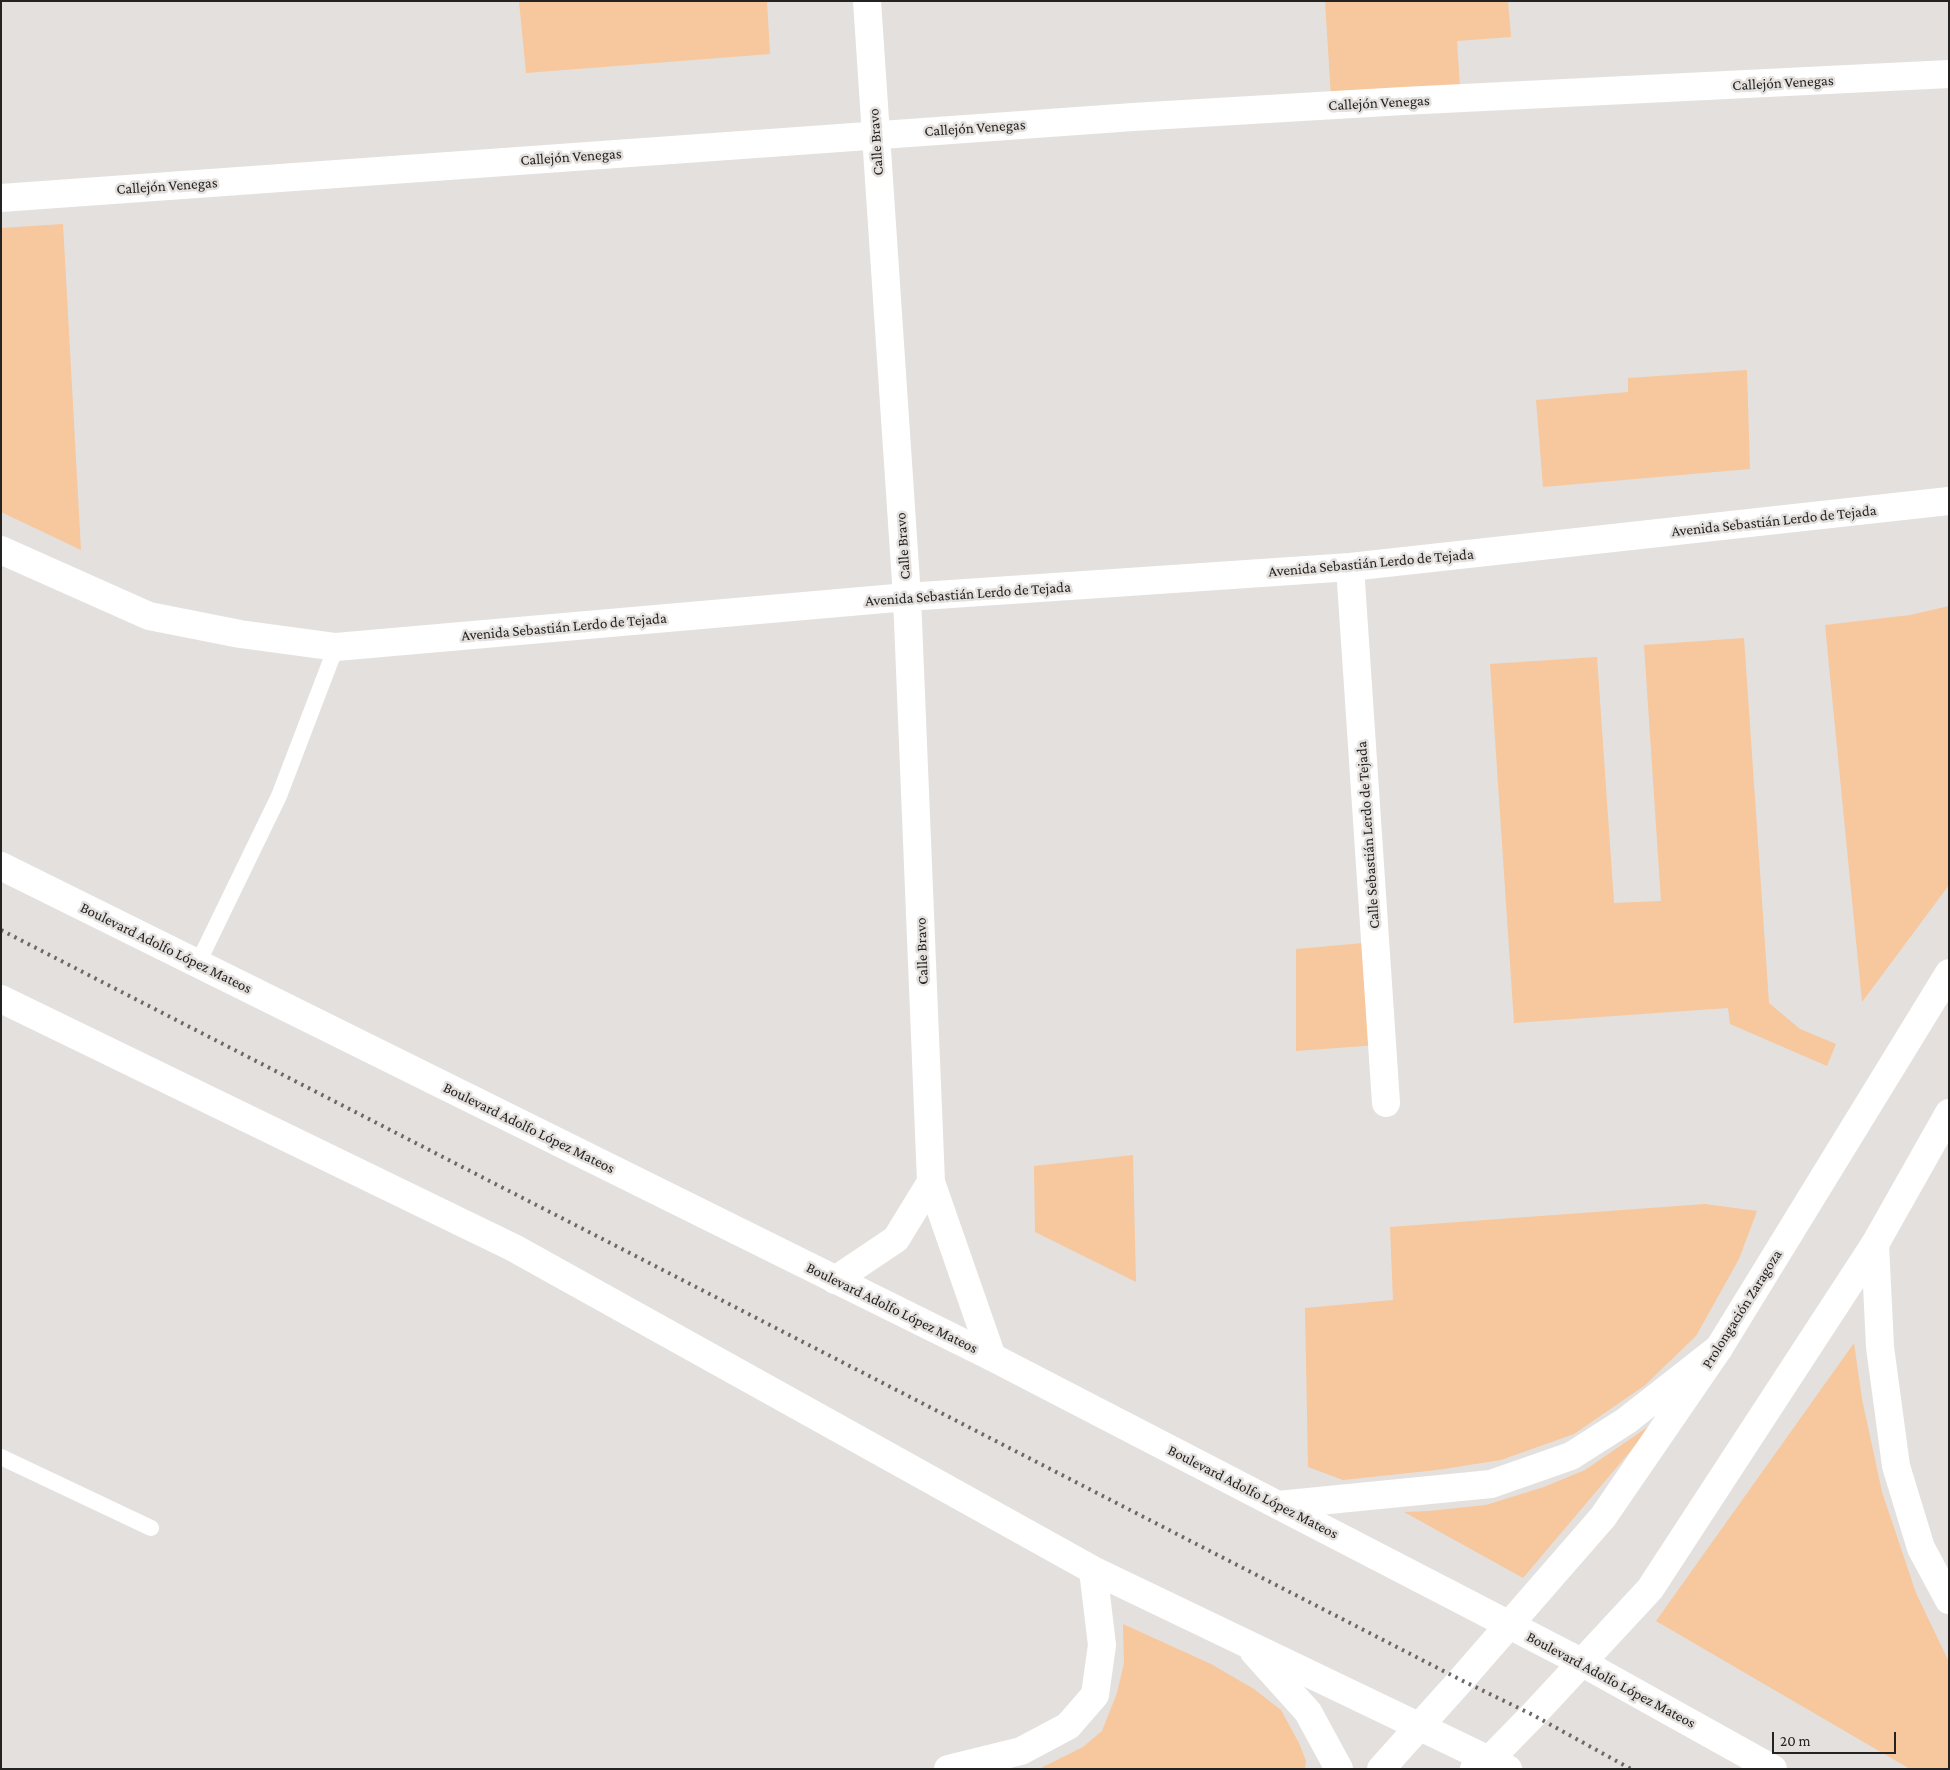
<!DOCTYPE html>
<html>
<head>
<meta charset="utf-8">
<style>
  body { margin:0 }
  #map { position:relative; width:1950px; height:1770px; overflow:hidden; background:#e4e0dd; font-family:"Crimson Pro",serif }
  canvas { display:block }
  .frame { position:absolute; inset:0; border:2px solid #252322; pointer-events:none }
  .scale { position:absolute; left:1772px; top:1732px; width:124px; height:22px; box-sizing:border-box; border:2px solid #252322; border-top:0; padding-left:6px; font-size:15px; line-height:18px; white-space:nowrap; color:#252322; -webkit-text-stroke:4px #e4e0dd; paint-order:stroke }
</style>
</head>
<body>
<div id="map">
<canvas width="1950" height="1770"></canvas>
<div class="frame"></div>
<div class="scale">20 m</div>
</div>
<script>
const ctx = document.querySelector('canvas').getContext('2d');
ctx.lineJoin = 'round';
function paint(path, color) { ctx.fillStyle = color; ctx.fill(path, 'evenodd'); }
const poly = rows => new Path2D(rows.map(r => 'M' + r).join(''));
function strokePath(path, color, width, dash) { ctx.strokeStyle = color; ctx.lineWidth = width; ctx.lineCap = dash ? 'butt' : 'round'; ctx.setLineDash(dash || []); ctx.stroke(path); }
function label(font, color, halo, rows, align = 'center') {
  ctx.font = font + ' "Crimson Pro",serif'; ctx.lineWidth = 5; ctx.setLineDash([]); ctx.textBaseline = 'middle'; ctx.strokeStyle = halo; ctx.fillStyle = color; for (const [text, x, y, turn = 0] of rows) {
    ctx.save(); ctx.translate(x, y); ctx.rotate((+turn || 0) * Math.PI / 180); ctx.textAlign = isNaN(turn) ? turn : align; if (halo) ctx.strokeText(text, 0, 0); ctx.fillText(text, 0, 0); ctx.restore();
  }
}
paint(poly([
  [519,1,767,1,770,54,526,73],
  [1325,1,1508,1,1511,37,1457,41,1460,87,1331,97],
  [63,224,81,550,1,512,1,228],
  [1747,370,1750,469,1543,487,1536,400,1628,392,1628,378],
  [1949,606,1949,885,1862,1002,1825,625,1910,615],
  [1744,638,1769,1003,1800,1029,1836,1044,1827,1066,1730,1024,1728,1008,1514,1023,1490,664,1597,657,1614,903,1661,901,1644,645],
  [1375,942,1377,1045,1296,1051,1296,949],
  [1133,1155,1136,1282,1035,1232,1034,1166],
  [1705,1204,1757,1211,1739,1259,1696,1336,1644,1386,1574,1434,1501,1460,1437,1470,1343,1480,1308,1467,1305,1308,1393,1300,1390,1227],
  [1854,1343,1862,1399,1882,1492,1916,1593,1949,1662,1949,1769,1910,1769,1656,1621],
  [1655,1422,1523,1578,1404,1512,1429,1511,1486,1505,1544,1487,1585,1470],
  [1123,1624,1211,1664,1254,1689,1281,1710,1299,1743,1306,1761,1305,1769,1039,1769,1083,1747,1102,1731,1117,1693,1124,1663]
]), '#f7c79d');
strokePath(poly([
  [198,963,279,796,336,647],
  [1,1457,151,1528]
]), '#fff', 16);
strokePath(poly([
  [867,1,907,597,931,1182,992,1357],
  [1,198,1133,117,1403,101,1949,74],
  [1,550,149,616,240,634,336,647,907,597,1350,567,1949,501],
  [1350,567,1386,1103],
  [835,1280,896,1239,931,1182]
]), '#fff', 28);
strokePath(poly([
  [1381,1769,1461,1680,1603,1517,1719,1348,1949,973],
  [1474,1769,1490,1759,1533,1715,1650,1589,1875,1244,1949,1113]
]), '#fff', 28);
strokePath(poly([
  [1,866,992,1357,1581,1662,1773,1769],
  [1,999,514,1248,1093,1570,1508,1769],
  [1875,1244,1880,1347,1896,1466,1921,1548,1949,1600],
  [1278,1505,1491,1484,1571,1456,1626,1421,1719,1348],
  [1254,1652,1308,1712,1339,1769],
  [948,1769,1021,1751,1068,1726,1095,1695,1102,1645,1093,1570]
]), '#fff', 28);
strokePath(poly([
  [1,930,1461,1680,1533,1715,1631,1769]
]), '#6b6867', 4, [2.5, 5]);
label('15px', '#252322', '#e4e0dd', [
  ["Callejón Venegas",1783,83,-3],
  ["Callejón Venegas",1379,103,-3],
  ["Callejón Venegas",975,128,-4],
  ["Calle Bravo",876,142,-94],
  ["Callejón Venegas",571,157,-4],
  ["Callejón Venegas",167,186,-4],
  ["Avenida Sebastián Lerdo de Tejada",1774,521,-6],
  ["Calle Bravo",903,546,-94],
  ["Avenida Sebastián Lerdo de Tejada",1371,563,-5],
  ["Avenida Sebastián Lerdo de Tejada",968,594,-4],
  ["Avenida Sebastián Lerdo de Tejada",564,627,-5],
  ["Calle Sebastián Lerdo de Tejada",1368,835,-94],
  ["Boulevard Adolfo López Mateos",166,948,26],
  ["Calle Bravo",922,951,-92],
  ["Boulevard Adolfo López Mateos",529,1128,26],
  ["Boulevard Adolfo López Mateos",892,1308,26],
  ["Prolongación Zaragoza",1742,1309,-58],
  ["Boulevard Adolfo López Mateos",1253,1492,27],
  ["Boulevard Adolfo López Mateos",1611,1680,28]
]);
</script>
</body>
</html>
